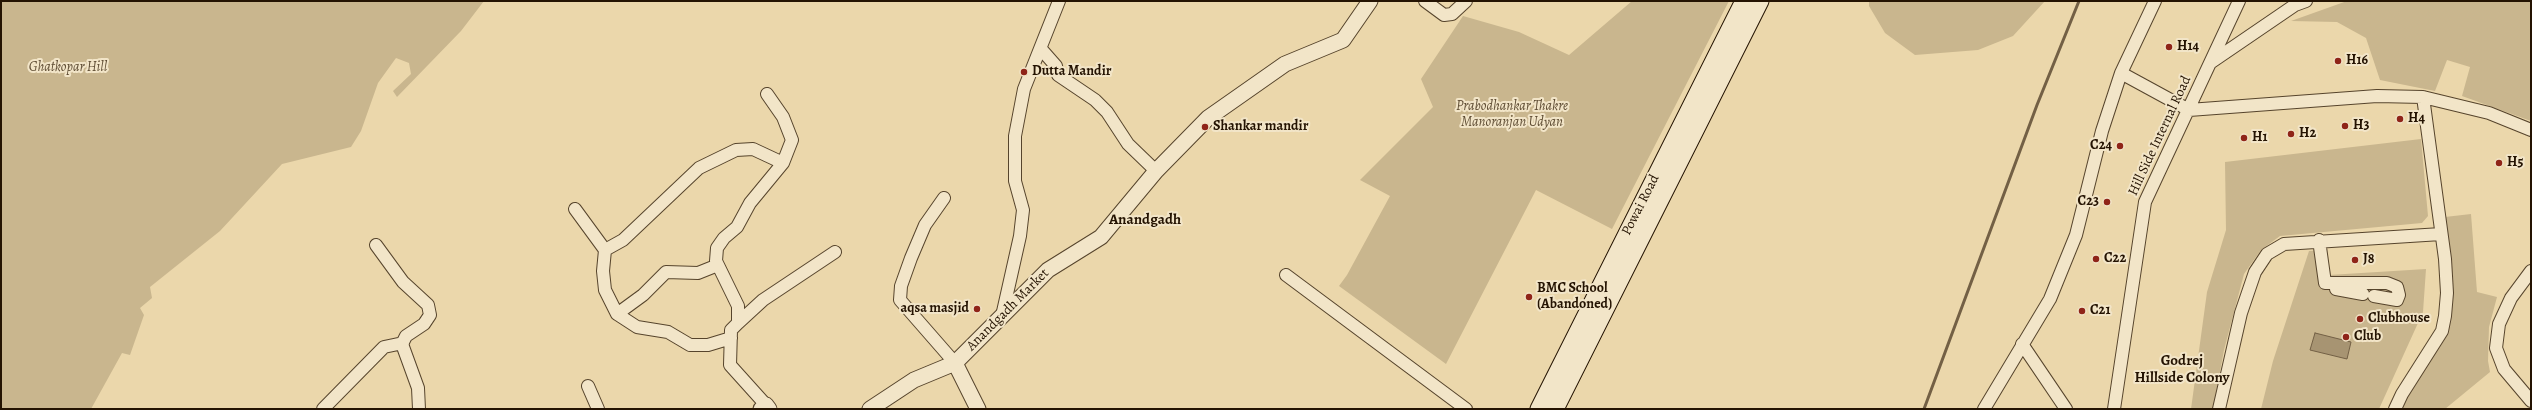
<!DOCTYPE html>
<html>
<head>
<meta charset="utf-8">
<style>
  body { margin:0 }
  #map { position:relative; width:2532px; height:410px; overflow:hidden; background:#ebd7ab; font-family:Alegreya,serif }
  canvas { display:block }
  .frame { position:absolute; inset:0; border:2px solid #241302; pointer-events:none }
</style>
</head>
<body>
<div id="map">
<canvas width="2532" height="410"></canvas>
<div class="frame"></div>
</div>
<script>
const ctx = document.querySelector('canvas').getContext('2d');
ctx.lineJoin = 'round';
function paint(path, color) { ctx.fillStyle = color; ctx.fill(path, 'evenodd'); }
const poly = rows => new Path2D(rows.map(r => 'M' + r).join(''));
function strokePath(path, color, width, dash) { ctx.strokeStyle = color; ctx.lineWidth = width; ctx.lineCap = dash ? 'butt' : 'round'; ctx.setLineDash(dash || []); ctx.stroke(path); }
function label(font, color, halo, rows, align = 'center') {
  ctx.font = font + ' Alegreya,serif'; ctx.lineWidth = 4; ctx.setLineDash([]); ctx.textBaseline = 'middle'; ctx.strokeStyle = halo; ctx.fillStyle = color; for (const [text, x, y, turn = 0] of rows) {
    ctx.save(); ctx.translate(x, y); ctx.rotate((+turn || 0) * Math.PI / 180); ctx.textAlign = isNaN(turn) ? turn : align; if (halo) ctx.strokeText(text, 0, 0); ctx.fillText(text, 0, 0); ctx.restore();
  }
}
paint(poly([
  [1,1,484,1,461,31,397,97,393,91,411,74,409,63,396,58,378,83,361,131,351,147,282,164,220,231,150,287,152,298,140,308,144,315,130,355,122,353,91,409,1,409],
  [1632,1,1729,1,1612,229,1536,190,1446,364,1339,286,1347,275,1390,196,1360,180,1433,107,1421,79,1463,16,1519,32,1569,55],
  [1869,1,2045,1,2013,36,1978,50,1915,55,1885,33,1869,6],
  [2347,1,2531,1,2531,121,2462,96,2470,67,2447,60,2435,91,2380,80,2366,38,2337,22,2291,21],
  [2421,139,2428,216,2422,223,2280,236,2261,250,2244,274,2224,350,2213,409,2191,409,2207,292,2226,230,2225,162],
  [2471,214,2477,292,2497,297,2489,327,2488,361,2490,372,2445,409,2399,409,2445,316,2445,217],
  [2325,250,2329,275,2426,269,2423,312,2379,409,2261,409,2273,361,2309,251]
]), '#c9b68e');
const water = poly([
  [2315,333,2351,342,2347,359,2310,350,2315,333]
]);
paint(water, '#a79472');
strokePath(water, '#736045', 1);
strokePath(poly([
  [1924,409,2037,105,2079,1]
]), '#736045', 3);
const minor = poly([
  [1425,1,1444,15,1452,14,1466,1],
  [1041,49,1056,66,1058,75,1095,100,1107,112,1128,144,1156,171],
  [2210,63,2295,5,2306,1],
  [2121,73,2189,110,2377,96,2423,97,2489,113,2531,130],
  [944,198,925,225,911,258,901,286,900,300,955,363],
  [575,209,605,250,603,271,605,290,617,314,637,327,668,332,690,345,708,345,731,338],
  [2319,240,2325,283,2387,283,2397,287,2399,295,2397,300,2374,296],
  [376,245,403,282,428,305,430,315,424,324,406,336,402,344,418,388,419,409],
  [605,250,623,240,699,168,736,150,753,149,783,163],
  [2531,271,2511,298,2499,324,2496,348,2504,369,2531,401],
  [1286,275,1466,409],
  [2336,289,2363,294],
  [617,314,643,295,666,272,698,273,718,265],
  [1002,316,1020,236,1023,210,1015,181,1015,136,1024,89,1059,1],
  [738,323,763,300,835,252],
  [2022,344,2066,409],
  [588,386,598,409],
  [766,405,730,365,731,330,738,323,738,306,716,261,717,248,724,238,737,227,750,203,783,163,792,140,783,117,767,94],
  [323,409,384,347,403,343],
  [1984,409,2050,299,2076,235,2102,131,2121,73,2155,1],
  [2114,409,2145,202,2239,1],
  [2219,409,2241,313,2255,272,2267,254,2284,244,2441,234],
  [2395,409,2402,394,2442,331,2445,316,2447,293,2445,259,2423,97]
]);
const tertiary = poly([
  [955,363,978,409],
  [761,409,766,405,769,409],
  [870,409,914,380,955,363,1048,270,1101,237,1156,171,1208,118,1285,64,1343,40,1370,1]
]);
const secondary = poly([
  [1539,409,1744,1],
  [1555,409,1760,1]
]);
strokePath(minor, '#56442c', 14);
strokePath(tertiary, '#56442c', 17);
strokePath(secondary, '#241302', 19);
strokePath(minor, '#f2e5c8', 12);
strokePath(tertiary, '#f2e5c8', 15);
strokePath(secondary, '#f2e5c8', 17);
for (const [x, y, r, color] of [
  [2169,47,4,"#8f2418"],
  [2338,61,4,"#8f2418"],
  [1024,72,4,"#8f2418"],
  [2400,119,4,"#8f2418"],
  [2345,126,4,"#8f2418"],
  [1205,127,4,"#8f2418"],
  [2291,134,4,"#8f2418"],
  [2244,138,4,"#8f2418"],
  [2120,146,4,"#8f2418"],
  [2499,163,4,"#8f2418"],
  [2107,202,4,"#8f2418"],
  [2096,259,4,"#8f2418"],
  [2355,260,4,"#8f2418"],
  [1529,297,4,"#8f2418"],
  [977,309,4,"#8f2418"],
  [2082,311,4,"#8f2418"],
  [2360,319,4,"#8f2418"],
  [2346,337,4,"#8f2418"]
]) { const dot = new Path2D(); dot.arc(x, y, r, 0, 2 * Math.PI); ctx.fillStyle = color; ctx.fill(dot); strokePath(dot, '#f2e5c8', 1.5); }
label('bold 14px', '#241302', '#f2e5c8', [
  ["H14",2177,47],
  ["H16",2346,61],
  ["Dutta Mandir",1032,72],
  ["H4",2408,119],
  ["H3",2353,126],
  ["Shankar mandir",1213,127],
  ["H2",2299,134],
  ["H1",2252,138],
  ["C24",2112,146,"right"],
  ["H5",2507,163],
  ["C23",2099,202,"right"],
  ["C22",2104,259],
  ["J8",2363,260],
  ["BMC School",1537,289],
  ["(Abandoned)",1537,305],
  ["aqsa masjid",969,309,"right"],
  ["C21",2090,311],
  ["Clubhouse",2368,319],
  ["Club",2354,337]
], 'left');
label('italic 14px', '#5e4c33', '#f2e5c8', [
  ["Ghatkopar Hill",68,68],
  ["Prabodhankar Thakre",1512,107],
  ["Manoranjan Udyan",1512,123]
]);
label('14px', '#241302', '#f2e5c8', [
  ["Hill Side Internal Road",2160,136,-65],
  ["Powai Road",1641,205,-63],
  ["Anandgadh Market",1008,310,-45]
]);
label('bold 15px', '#241302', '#f2e5c8', [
  ["Anandgadh",1145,220],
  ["Godrej",2182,361],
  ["Hillside Colony",2182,378]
]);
</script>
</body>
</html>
